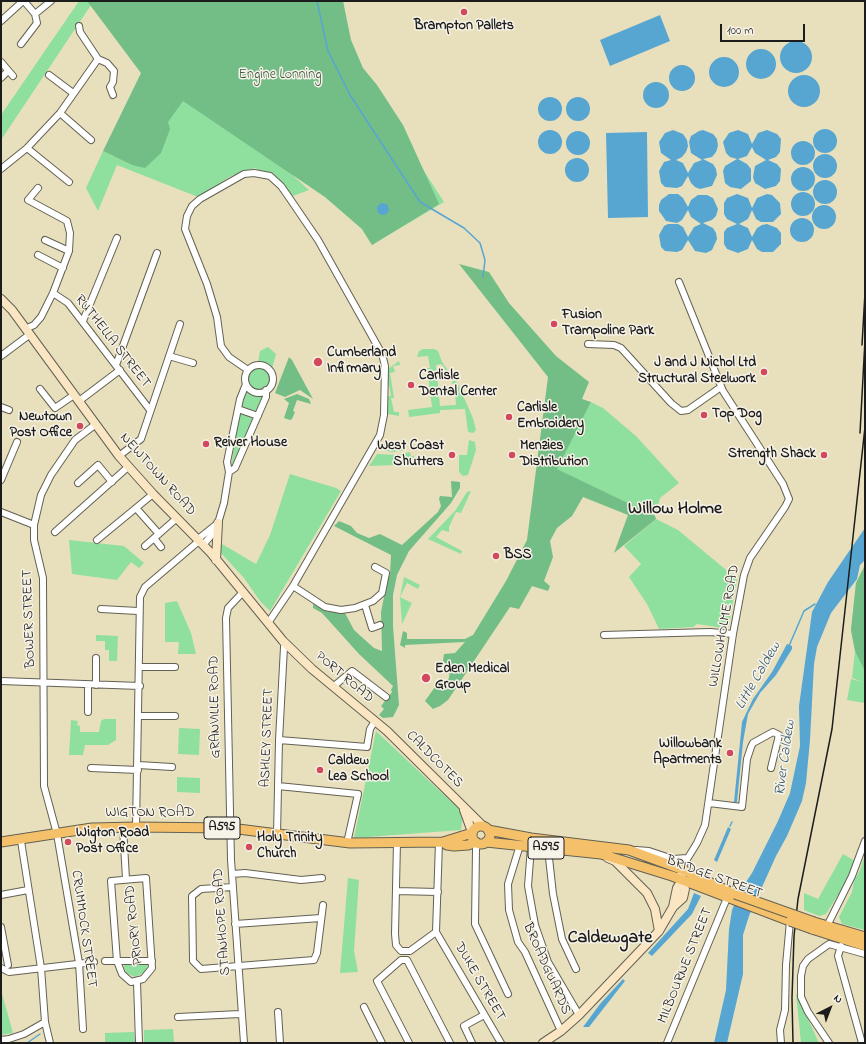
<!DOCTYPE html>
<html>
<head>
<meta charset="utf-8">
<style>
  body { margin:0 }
  #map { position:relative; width:866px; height:1044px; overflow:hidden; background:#e8e0bc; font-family:"Indie Flower",sans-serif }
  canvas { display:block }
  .frame { position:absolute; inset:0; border:2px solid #1c1c1c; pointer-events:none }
  .north { position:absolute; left:810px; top:988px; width:40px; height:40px; -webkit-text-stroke:3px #f7f3e8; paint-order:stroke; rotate:42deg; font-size:11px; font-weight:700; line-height:16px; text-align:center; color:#1c1c1c }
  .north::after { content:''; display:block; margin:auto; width:14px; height:18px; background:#1c1c1c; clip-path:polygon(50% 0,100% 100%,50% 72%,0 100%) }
  .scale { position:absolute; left:720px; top:24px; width:85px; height:18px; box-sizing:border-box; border:2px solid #1c1c1c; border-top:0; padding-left:5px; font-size:12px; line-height:14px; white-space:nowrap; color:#1c1c1c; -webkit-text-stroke:3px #f7f3e8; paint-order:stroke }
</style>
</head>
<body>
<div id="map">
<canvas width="866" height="1044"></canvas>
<div class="frame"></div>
<div class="north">N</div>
<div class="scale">100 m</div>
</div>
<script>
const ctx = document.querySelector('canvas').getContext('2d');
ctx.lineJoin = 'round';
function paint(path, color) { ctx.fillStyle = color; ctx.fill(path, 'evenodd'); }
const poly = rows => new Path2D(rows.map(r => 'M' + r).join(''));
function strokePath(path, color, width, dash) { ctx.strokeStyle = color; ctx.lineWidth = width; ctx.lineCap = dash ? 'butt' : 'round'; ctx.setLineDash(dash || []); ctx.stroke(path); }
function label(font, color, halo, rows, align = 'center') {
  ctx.font = font + ' "Indie Flower",sans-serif'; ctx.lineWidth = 3; ctx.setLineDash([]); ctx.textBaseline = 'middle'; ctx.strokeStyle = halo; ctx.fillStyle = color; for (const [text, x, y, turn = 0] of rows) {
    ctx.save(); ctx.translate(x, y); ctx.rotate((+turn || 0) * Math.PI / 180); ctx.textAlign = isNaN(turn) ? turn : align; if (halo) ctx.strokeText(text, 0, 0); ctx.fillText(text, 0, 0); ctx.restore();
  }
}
paint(poly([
  [79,1,343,1,351,51,407,138,422,168,444,202,372,245,362,229,325,197,289,172,309,190,293,196,275,180,255,168,231,176,198,197,117,165,98,211,86,188,103,151,132,165,141,73,91,5,1,140,1,115],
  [268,347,276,354,272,369,266,364,258,362,260,351],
  [423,349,434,349,438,351,442,362,451,375,447,376,444,367,441,364,436,365,440,406,456,405,455,390,454,384,451,383,454,380,457,382,473,418,476,430,473,433,468,432,465,409,440,410,440,413,409,417,408,410,432,407,427,368,430,368,428,356,417,357,419,351],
  [399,361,400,365,393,366,395,372,390,373,394,398,391,398,394,412,399,412,399,416,388,414,387,397,391,396,389,385,388,385,388,369],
  '249 379a11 11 0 1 1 22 0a11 11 0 1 1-22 0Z',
  [247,391,254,395,263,397,256,411,241,406,244,392],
  [591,402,603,408,636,436,679,483,660,498,655,516,556,469],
  [242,413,252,416,253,420,231,467,239,415],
  [469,440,475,442,476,450,468,475,463,476,459,472,459,455,467,455],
  [385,441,405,449,405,450,392,452,383,450],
  [410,452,411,456,414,456,414,458,394,459,395,465,369,466,377,454,396,455],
  [290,474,336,488,341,491,270,611,260,601,244,578,221,553,221,547,222,544,256,564,270,535],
  [471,491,461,513,456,512,449,527,449,532,442,530,436,537,462,551,461,554,428,539,455,511,467,492],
  [656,519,678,530,737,579,729,625,723,628,697,624,693,627,659,629,647,604,629,577,641,564,624,546],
  [69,540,124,546,144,563,139,568,131,562,117,580,72,574],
  [865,565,865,703,847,700,851,679,863,682,852,678,855,651,851,630,856,583],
  [404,577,420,585,418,589,407,583,400,597,412,603,402,624,400,597],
  [177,601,191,633,196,654,178,654,179,642,165,642,165,603],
  [96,635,118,636,117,661,109,661,109,650,105,650,105,641,96,641],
  [104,719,116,719,116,740,108,745,85,745,83,755,69,755,71,720,78,721,77,725,80,726,80,732,99,732,101,721],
  [179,728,200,729,199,755,178,754],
  [376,731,463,813,461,830,354,838],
  [177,777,200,778,200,793,177,792],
  [843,854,855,861,857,865,826,914,819,916,804,910,804,893,818,899],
  [865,855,865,930,842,924,839,917,852,892,854,881,860,870],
  [348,878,359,880,354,951,358,972,340,973],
  [146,963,148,965,145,972,135,977,126,973,124,966,125,964],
  [1,990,13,1033,1,1035],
  [796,993,819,1043,801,1043],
  [173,1029,174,1043,144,1043,144,1030],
  [134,1032,135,1043,105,1043,105,1033]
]), '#8fdf9f');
paint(poly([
  [87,1,343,1,351,40,363,68,377,85,403,125,439,204,372,245,362,229,325,197,183,101,168,122,170,129,161,153,145,168,132,165,103,151,141,73],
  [459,264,489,272,509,303,556,356,589,382,582,399,591,402,557,469,655,516,656,519,614,553,628,515,583,497,572,516,557,528,550,541,553,557,544,581,550,586,548,591,532,586,519,609,510,607,448,700,440,706,433,709,425,701,435,687,444,685,449,678,450,668,443,661,444,654,455,653,465,642,405,645,405,648,400,645,403,631,407,633,407,639,465,639,473,635,506,581,527,540,548,377],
  [289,357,292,360,313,399,300,390,285,397,275,393],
  [297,394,309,399,311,404,297,400,293,411,295,412,292,419,290,420,284,418,289,403,284,399],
  [451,481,460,482,460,488,451,503,409,551,397,575,393,595,393,626,399,705,393,717,383,718,379,715,384,709,381,706,392,692,391,690,393,686,359,654,322,613,313,608,313,604,328,612,344,611,354,630,374,648,382,651,381,612,387,582,390,574,391,555,334,526,339,521,351,526,357,533,369,538,380,534,402,545,438,512,441,506,439,499,440,496,452,497],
  [865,565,865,671,855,651,851,630,856,583]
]), '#73be86');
paint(poly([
  [660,15,670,41,610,66,600,40],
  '780 57a16 16 0 1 1 32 0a16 16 0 1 1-32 0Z',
  '746 64a15 15 0 1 1 30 0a15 15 0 1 1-30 0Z',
  '709 72a15 15 0 1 1 30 0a15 15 0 1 1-30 0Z',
  '669 78a13 13 0 1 1 26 0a13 13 0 1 1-26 0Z',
  '788 91a16 16 0 1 1 32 0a16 16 0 1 1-32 0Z',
  '643 95a13 13 0 1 1 26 0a13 13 0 1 1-26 0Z',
  '538 109a12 12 0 1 1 24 0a12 12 0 1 1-24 0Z',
  '566 109a12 12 0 1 1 24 0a12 12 0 1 1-24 0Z',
  '813 141a12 12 0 1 1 24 0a12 12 0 1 1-24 0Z',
  [673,130,683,134,687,140,688,146,686,152,682,157,676,160,683,163,688,173,694,163,702,160,691,153,689,142,691,136,699,131,703,130,713,134,717,139,718,146,716,152,712,157,703,159,713,164,716,169,717,175,712,186,700,189,695,187,691,183,688,176,682,186,677,188,665,187,661,183,659,171,664,162,671,160,661,153,659,142,665,133],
  [738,130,748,134,752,144,758,133,767,130,777,134,781,139,780,152,776,157,768,160,777,164,781,169,780,181,776,186,765,189,755,183,753,177,755,166,766,160,755,153,752,147,747,156,738,159,747,164,751,169,751,181,741,189,730,187,725,183,723,171,725,166,737,159,730,157,726,153,723,142,729,133],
  '538 142a12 12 0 1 1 24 0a12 12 0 1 1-24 0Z',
  '566 143a12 12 0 1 1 24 0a12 12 0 1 1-24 0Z',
  [647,132,648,217,608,218,606,133],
  '791 153a12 12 0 1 1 24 0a12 12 0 1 1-24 0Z',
  '813 166a12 12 0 1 1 24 0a12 12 0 1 1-24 0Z',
  '565 170a12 12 0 1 1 24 0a12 12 0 1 1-24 0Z',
  '791 179a12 12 0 1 1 24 0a12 12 0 1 1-24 0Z',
  '813 192a12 12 0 1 1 24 0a12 12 0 1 1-24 0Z',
  '791 204a12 12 0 1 1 24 0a12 12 0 1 1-24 0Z',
  [669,194,678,194,683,198,688,207,691,200,698,195,707,195,713,198,718,209,716,216,712,220,703,223,713,228,716,233,717,239,712,250,706,253,695,251,688,240,682,250,677,252,665,251,661,247,659,235,664,226,668,224,678,224,683,227,688,237,694,227,701,224,691,217,688,210,682,220,677,223,666,221,659,211,659,205,661,200],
  [737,194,748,198,752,208,757,198,767,194,772,195,780,203,781,214,773,222,761,222,756,219,752,210,748,219,739,224,748,228,752,237,757,228,762,225,767,224,777,228,781,233,781,244,773,252,762,252,757,249,752,240,748,249,738,253,727,249,724,244,724,232,727,228,737,224,727,219,724,214,724,203,727,198],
  '377 209a6 6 0 1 1 12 0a6 6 0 1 1-12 0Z',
  '812 217a12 12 0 1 1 24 0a12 12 0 1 1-24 0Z',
  '790 230a12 12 0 1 1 24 0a12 12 0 1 1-24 0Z',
  [865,528,865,560,860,565,857,579,831,613,817,647,814,664,810,740,806,783,802,801,787,836,776,856,749,916,743,935,743,974,727,1043,714,1043,726,990,729,929,732,910,740,891,752,873,778,821,790,793,800,746,799,706,812,612,828,582],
  [787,644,792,646,792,649,776,675,760,693,748,714,743,742,737,802,734,802,742,722,753,699,772,672],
  [728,827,731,829,717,862,714,860],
  [694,893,701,896,692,914,652,956,648,953,688,909],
  [623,979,625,981,589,1027,583,1027,600,1004]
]), '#57a6d1');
strokePath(poly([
  [317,1,328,51,350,95,420,202,464,228,480,243,485,260,483,277],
  [789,646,804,611,815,604],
  [730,826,732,822],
  [27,1043,40,1034]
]), '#57a6d1', 1.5);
const minor = poly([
  [35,14,51,1],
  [1,21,23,1],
  [79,26,80,32,98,59,107,63,114,71,113,82,110,87,113,95],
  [21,44,37,23,35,14,24,1],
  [1,62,13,76],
  [49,75,73,93],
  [1,78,8,71],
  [60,113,91,140],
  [27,148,69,182],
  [1,169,27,148,60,113,98,59],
  [45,240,69,251],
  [38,255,63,268],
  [679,282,723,391,783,484,789,499,785,507,750,558,744,575,733,634,705,825,697,843,681,869],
  [53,293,68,303,150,410],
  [83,321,117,238],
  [25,329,34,325,41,317,53,293,69,251,70,233,67,221,28,200,38,188],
  [588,344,614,345,621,348,671,403,681,411,688,410,721,387],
  [1,356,29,335],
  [169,356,193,363],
  [116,365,157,253],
  '245 379a14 14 0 1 1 28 0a14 14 0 1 1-28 0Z',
  [248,370,229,357,221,346,217,317,207,284,185,229,187,216,192,206,200,199,244,174,254,173,270,176,281,186,288,196,318,240,382,354,385,366,384,415,380,435,293,586,268,623],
  [40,389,55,408,74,395],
  [79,401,120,370],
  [1,407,9,410],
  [238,409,258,416],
  [119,456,141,439,180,324],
  [229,472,235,468,266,397,266,390],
  [1,480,17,442],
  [78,483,98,465,112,482],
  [136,508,159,534],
  [1,512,34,525],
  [55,532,128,467],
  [154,538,161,547],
  [198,539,218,523],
  [97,540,153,494],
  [203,545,216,530,224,503,229,472,227,462,240,399,246,384],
  [145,546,177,518],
  [293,586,325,607,341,610,355,608,373,601,382,593,386,573,375,567],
  [243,592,228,608,226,618,231,860,244,1043],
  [365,605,372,628,380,625],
  [101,609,138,611],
  [604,635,710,632,733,634],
  [139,667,175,667],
  [1,681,140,686],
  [96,685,96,658],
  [334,686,352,671,386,697],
  [88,712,88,685],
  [139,716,175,716],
  [279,740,367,747,370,729,375,721],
  [138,765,172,767],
  [91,768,138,770],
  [278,786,358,794,347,843],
  [709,803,742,807,747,759,751,747,753,743,773,732,779,735,771,768],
  [123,827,126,879],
  [136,827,140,597,145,587,199,541],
  [277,835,279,740,284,647,285,643],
  [21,841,41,968,45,1022,50,1043],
  [397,842,395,934,396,945,401,951,410,951,436,932],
  [478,843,476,849,475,924,508,994],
  [520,845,508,884,509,910,518,942,525,952,561,1031],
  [531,847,528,886,535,925,548,962,579,1015],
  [548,849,553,894,562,939,576,969],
  [636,850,649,851,673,859,687,858],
  [232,874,245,873,301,880,322,878],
  [146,878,152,968,143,979,131,982,122,974,117,961,111,881,146,878],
  [233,887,201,889,192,896,193,961,201,969,314,960,317,953,323,905],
  [396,891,438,892],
  [1,895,28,890],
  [235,924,321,918],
  [827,926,852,876,865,841],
  [1,927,8,965],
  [436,932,501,1043],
  [436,932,439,842],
  [841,946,838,956,862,1043],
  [105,961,152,961],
  [1,968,9,972,94,962],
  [137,982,139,1043],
  [364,1007,382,1043],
  [278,1012,280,1043],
  [178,1017,240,1014],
  [83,1029,79,963,57,834,44,786,43,578,34,540,34,525,41,495,51,475,75,440,96,424],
  [1,1040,9,1039,24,1034,45,1022],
  [409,1043,377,981,401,960,407,960,450,1043],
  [472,1043,464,1026,484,1015],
  [667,1043,727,898],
  [781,1043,780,1030,785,1010,786,965,790,921],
  [829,1043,808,1012,801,997,801,976,803,966,808,959,829,944,865,954]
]);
const secondary = poly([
  [1,299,12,310,119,456,153,494,211,553,283,641,312,669,387,731,483,826],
  [216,560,218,523],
  [464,810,472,832],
  [608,858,615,861,647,893,655,909,659,931],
  [673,907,677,888,682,880],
  [543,1043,561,1031,579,1015,659,931,673,907,683,898,685,889,681,875]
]);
const primary = poly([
  '472 835a9 9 0 1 1 18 0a9 9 0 1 1-18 0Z',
  [488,830,531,838,629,850,681,869,735,894],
  [1,842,92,828,136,827,230,828,350,843,443,842,472,833],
  [443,842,447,845,454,846,468,845,476,842],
  [486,842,601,854,672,876,790,921],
  [814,922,865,937],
  [812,929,865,946]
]);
strokePath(minor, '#636154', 8);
strokePath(secondary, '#636154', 10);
strokePath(primary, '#636154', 11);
strokePath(minor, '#fff', 6);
strokePath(secondary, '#fbe6c3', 8);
strokePath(primary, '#f4c16a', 9);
strokePath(poly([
  [862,345,865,293],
  [860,433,865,340],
  [793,1043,792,998,794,936,798,899,832,729,865,427]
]), '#1c1c1c', 1.5);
const primaryBridge = poly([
  [735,894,814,922],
  [790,921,812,929]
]);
strokePath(primaryBridge, '#636154', 11, []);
strokePath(primaryBridge, '#f4c16a', 9);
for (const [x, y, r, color] of [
  [464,12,4,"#d1495b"],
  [554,324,4,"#d1495b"],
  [318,362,5,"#d1495b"],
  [764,372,4,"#d1495b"],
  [411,385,4,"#d1495b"],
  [704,415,4,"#d1495b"],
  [509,417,4,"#d1495b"],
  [80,426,4,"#d1495b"],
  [206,444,4,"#d1495b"],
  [452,455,4,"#d1495b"],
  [512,455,4,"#d1495b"],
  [824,455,4,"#d1495b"],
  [496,556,4,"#d1495b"],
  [426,678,5,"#d1495b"],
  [730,753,4,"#d1495b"],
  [320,770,4,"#d1495b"],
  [68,842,4,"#d1495b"],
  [249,847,4,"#d1495b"]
]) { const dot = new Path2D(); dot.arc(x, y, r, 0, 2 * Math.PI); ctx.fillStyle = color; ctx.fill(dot); strokePath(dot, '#f7f3e8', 1.5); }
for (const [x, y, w] of [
  [222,828,36],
  [546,848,36]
]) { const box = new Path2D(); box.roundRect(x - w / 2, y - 11, w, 22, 3); ctx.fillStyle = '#f7f3e8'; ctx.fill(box); strokePath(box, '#1c1c1c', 1); }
label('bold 13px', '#1c1c1c', null, [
  ["A595",222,828],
  ["A595",546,848]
]);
label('bold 14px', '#1c1c1c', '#f7f3e8', [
  ["Brampton Pallets",464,27,"center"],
  ["Fusion",562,316],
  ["Trampoline Park",562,332],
  ["Cumberland",327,354],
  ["Infirmary",327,370],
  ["J and J Nichol Ltd",756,364,"right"],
  ["Structural Steelwork",756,380,"right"],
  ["Carlisle",419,377],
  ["Dental Center",419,393],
  ["Carlisle",517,409],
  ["Embroidery",517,425],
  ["Top Dog",712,415],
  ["Newtown",72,418,"right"],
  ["Post Office",72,434,"right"],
  ["Reiver House",214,444],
  ["West Coast",444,447,"right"],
  ["Shutters",444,463,"right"],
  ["Menzies",520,447],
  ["Distribution",520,463],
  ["Strength Shack",816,455,"right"],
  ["BSS",504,556],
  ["Eden Medical",435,670],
  ["Group",435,686],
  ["Willowbank",722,745,"right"],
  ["Apartments",722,761,"right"],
  ["Caldew",328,762],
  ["Lea School",328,778],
  ["Wigton Road",76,834],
  ["Post Office",76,850],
  ["Holy Trinity",257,839],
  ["Church",257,855]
], 'left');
label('14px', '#3e5643', '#f7f3e8', [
  ["Engine Lonning",280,76]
]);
label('14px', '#1c1c1c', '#f7f3e8', [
  ["RUTHELLA STREET",112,342,52],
  ["NEWTOWN ROAD",157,475,48],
  ["BOWER STREET",30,619,-92],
  ["WILLOWHOLME ROAD",725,626,-80],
  ["PORT ROAD",344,678,40],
  ["GRANVILLE ROAD",216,707,-91],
  ["ASHLEY STREET",268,738,-88],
  ["CALDCOTES",434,760,45],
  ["WIGTON ROAD",150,814],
  ["BRIDGE STREET",714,878,20],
  ["STANHOPE ROAD",223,922,-94],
  ["PRIORY ROAD",135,925,-96],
  ["CRUMMOCK STREET",83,929,82],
  ["MILBOURNE STREET",686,966,-68],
  ["BROADGUARDS",546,969,66],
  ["DUKE STREET",479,982,60]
]);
label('italic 15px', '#375a6d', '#f7f3e8', [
  ["Little Caldew",759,676,-60],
  ["River Caldew",786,758,-82]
]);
label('bold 18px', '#1c1c1c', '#f7f3e8', [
  ["Willow Holme",675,510],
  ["Caldewgate",610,939]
]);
</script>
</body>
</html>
